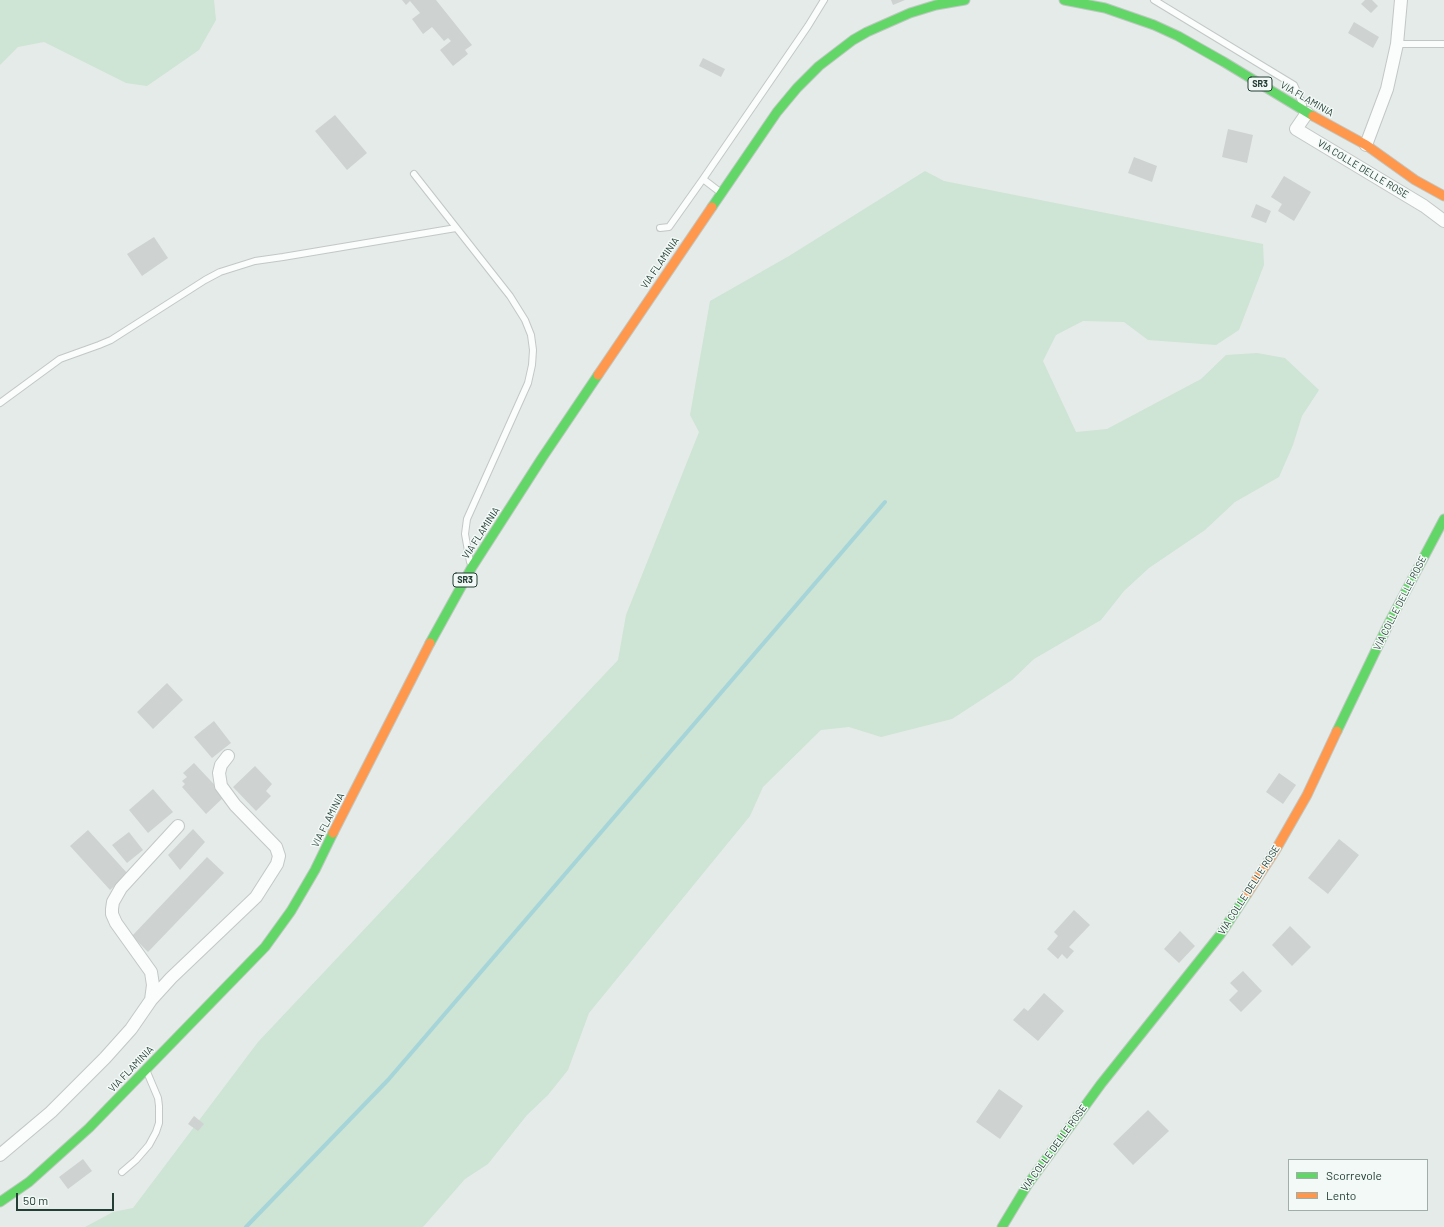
<!DOCTYPE html>
<html>
<head>
<meta charset="utf-8">
<style>
  body { margin:0 }
  #map { position:relative; width:1444px; height:1227px; overflow:hidden; background:#e5ebe8; font-family:Barlow,sans-serif }
  canvas { display:block }
  .legend { position:absolute; left:1288px; top:1159px; width:140px; height:52px; box-sizing:border-box; background:#f3f9f6; border:1px solid #9faea9; margin:0; padding:5px 7px; list-style:none; font-size:12px; color:#223e35 }
  .legend li { display:flex; align-items:center; gap:8px; height:20px }
  .legend b { width:20px; border:1px solid #9faea9 }
  .scale { position:absolute; left:16px; top:1193px; width:98px; height:18px; box-sizing:border-box; border:2px solid #223e35; border-top:0; padding-left:5px; font-size:12px; line-height:14px; white-space:nowrap; color:#223e35; -webkit-text-stroke:3px #f3f9f6; paint-order:stroke }
</style>
</head>
<body>
<div id="map">
<canvas width="1444" height="1227"></canvas>
<ul class="legend">
<li><b style="height:5px;background:#63d668"></b>Scorrevole</li>
<li><b style="height:5px;background:#ff974d"></b>Lento</li>
</ul>
<div class="scale">50 m</div>
</div>
<script>
const ctx = document.querySelector('canvas').getContext('2d');
ctx.lineJoin = 'round';
function paint(path, color) { ctx.fillStyle = color; ctx.fill(path, 'evenodd'); }
const poly = rows => new Path2D(rows.map(r => 'M' + r).join(''));
function strokePath(path, color, width, dash) { ctx.strokeStyle = color; ctx.lineWidth = width; ctx.lineCap = dash ? 'butt' : 'round'; ctx.setLineDash(dash || []); ctx.stroke(path); }
function label(font, color, halo, rows, align = 'center') {
  ctx.font = font + ' Barlow,sans-serif'; ctx.lineWidth = 3; ctx.setLineDash([]); ctx.textBaseline = 'middle'; ctx.strokeStyle = halo; ctx.fillStyle = color; for (const [text, x, y, turn = 0] of rows) {
    ctx.save(); ctx.translate(x, y); ctx.rotate((+turn || 0) * Math.PI / 180); ctx.textAlign = isNaN(turn) ? turn : align; if (halo) ctx.strokeText(text, 0, 0); ctx.fillText(text, 0, 0); ctx.restore();
  }
}
paint(poly([
  [0,0,214,0,216,20,199,50,147,86,126,83,44,42,18,47,0,65],
  [925,171,944,181,1263,244,1264,265,1239,330,1216,345,1148,340,1124,322,1083,321,1056,335,1043,361,1076,432,1107,429,1201,379,1226,355,1257,353,1285,358,1319,390,1302,416,1293,445,1279,477,1235,502,1205,530,1149,568,1124,591,1101,620,1034,659,1012,680,952,719,881,737,849,727,821,730,763,787,750,816,589,1013,568,1070,548,1095,527,1115,488,1164,465,1179,423,1227,85,1227,113,1212,133,1208,258,1042,618,660,626,615,699,432,690,415,710,301,789,256]
]), '#cee4d4');
strokePath(poly([
  [246,1227,388,1080,885,502]
]), '#a5d5d9', 4);
paint(poly([
  [402,0,436,0,472,45,465,50,468,54,453,66,440,50,451,41,448,38,444,41,432,27,423,34,412,19,420,13,410,1,406,5],
  [891,0,905,0,893,5],
  [1365,0,1372,0,1378,6,1371,13,1361,4],
  [1354,22,1379,37,1373,48,1348,33],
  [703,58,725,69,721,77,699,66],
  [335,115,367,153,347,170,315,131],
  [1228,129,1253,135,1247,163,1222,157],
  [1134,157,1157,166,1152,182,1128,173],
  [1284,176,1311,192,1294,221,1278,211,1282,204,1271,197],
  [1256,204,1271,211,1266,223,1251,217],
  [154,237,168,258,142,276,127,254],
  [167,683,183,700,153,729,137,712],
  [214,721,231,743,212,758,194,737],
  [194,763,225,796,206,814,182,787,185,784,182,781,187,777,183,773],
  [255,766,272,784,266,791,271,796,256,811,233,787],
  [1279,773,1296,785,1283,804,1266,792],
  [153,789,173,812,148,833,129,810],
  [193,829,205,842,180,870,168,855],
  [88,830,128,874,110,890,70,846],
  [129,832,143,850,127,863,112,845],
  [1339,839,1359,855,1328,894,1308,878],
  [207,857,224,873,148,952,132,936],
  [1074,910,1090,925,1069,947,1074,951,1067,959,1062,954,1058,959,1047,949,1058,936,1054,932],
  [1290,926,1311,947,1292,966,1272,945],
  [1180,931,1195,946,1179,963,1164,949],
  [1243,971,1262,991,1241,1012,1229,1000,1238,991,1230,983],
  [1044,993,1064,1011,1038,1041,1013,1020,1024,1008,1028,1011],
  [999,1089,1023,1106,1000,1139,976,1122],
  [1148,1110,1169,1131,1133,1165,1113,1144],
  [194,1116,204,1124,198,1131,188,1124],
  [83,1159,92,1171,68,1189,59,1177]
]), '#ced3d1');
const lane = poly([
  [1154,0,1294,85,1303,105],
  [1397,44,1444,44],
  [414,174,510,296,525,320,531,335,533,350,532,365,528,383,467,519,465,534,470,562],
  [703,179,808,26,824,0],
  [660,228,669,227,703,179,720,192],
  [0,403,60,359,99,345,111,340,205,280,220,272,255,261,283,257,456,228],
  [122,1172,136,1160,149,1145,156,1132,159,1123,159,1106,158,1098,147,1072]
]);
const street = poly([
  [1307,113,1296,129,1424,206,1444,221],
  [1366,145,1387,89,1397,44,1401,0],
  [151,1000,153,985,151,972,116,923,112,914,112,909,113,902,121,888,178,826],
  [0,1155,51,1112,105,1058,131,1029,151,1000,171,978,256,897,277,864,279,856,276,847,235,805,221,786,219,773,221,765,228,756]
]);
const fast = poly([
  [1064,0,1105,8,1154,25,1178,36,1224,62,1313,116],
  [712,207,777,112,797,88,819,66,853,40,867,32,910,13,936,5,965,0],
  [430,643,472,567,542,458,598,375],
  [1337,731,1390,621,1444,519],
  [0,1202,29,1182,89,1128,265,947,291,911,315,870,333,833],
  [1002,1227,1028,1184,1101,1084,1220,935,1247,894]
]);
const slow = poly([
  [1313,116,1366,145,1415,180,1444,196],
  [598,375,712,207],
  [333,833,430,643],
  [1247,894,1275,851,1307,795,1337,731]
]);
strokePath(lane, '#c2c8c5', 8);
strokePath(street, '#c2c8c5', 14);
strokePath(fast, '#c0c8c5', 11);
strokePath(slow, '#c0c8c5', 11);
strokePath(lane, '#fbfcfc', 6);
strokePath(street, '#fbfcfc', 12);
strokePath(fast, '#63d668', 9);
strokePath(slow, '#ff974d', 9);
for (const [x, y, w] of [
  [1260,84,24],
  [465,580,24]
]) { const box = new Path2D(); box.roundRect(x - w / 2, y - 7, w, 14, 3); ctx.fillStyle = '#f3f9f6'; ctx.fill(box); strokePath(box, '#223e35', 1); }
label('bold 9px', '#223e35', null, [
  ["SR3",1260,84],
  ["SR3",465,580]
]);
label('10px', '#223e35', '#f3f9f6', [
  ["VIA FLAMINIA",1307,99,30],
  ["VIA COLLE DELLE ROSE",1363,169,31],
  ["VIA FLAMINIA",660,263,-56],
  ["VIA FLAMINIA",481,533,-57],
  ["VIA COLLE DELLE ROSE",1400,603,-63],
  ["VIA FLAMINIA",328,820,-63],
  ["VIA COLLE DELLE ROSE",1249,890,-57],
  ["VIA FLAMINIA",131,1069,-46],
  ["VIA COLLE DELLE ROSE",1054,1148,-54]
]);
</script>
</body>
</html>
